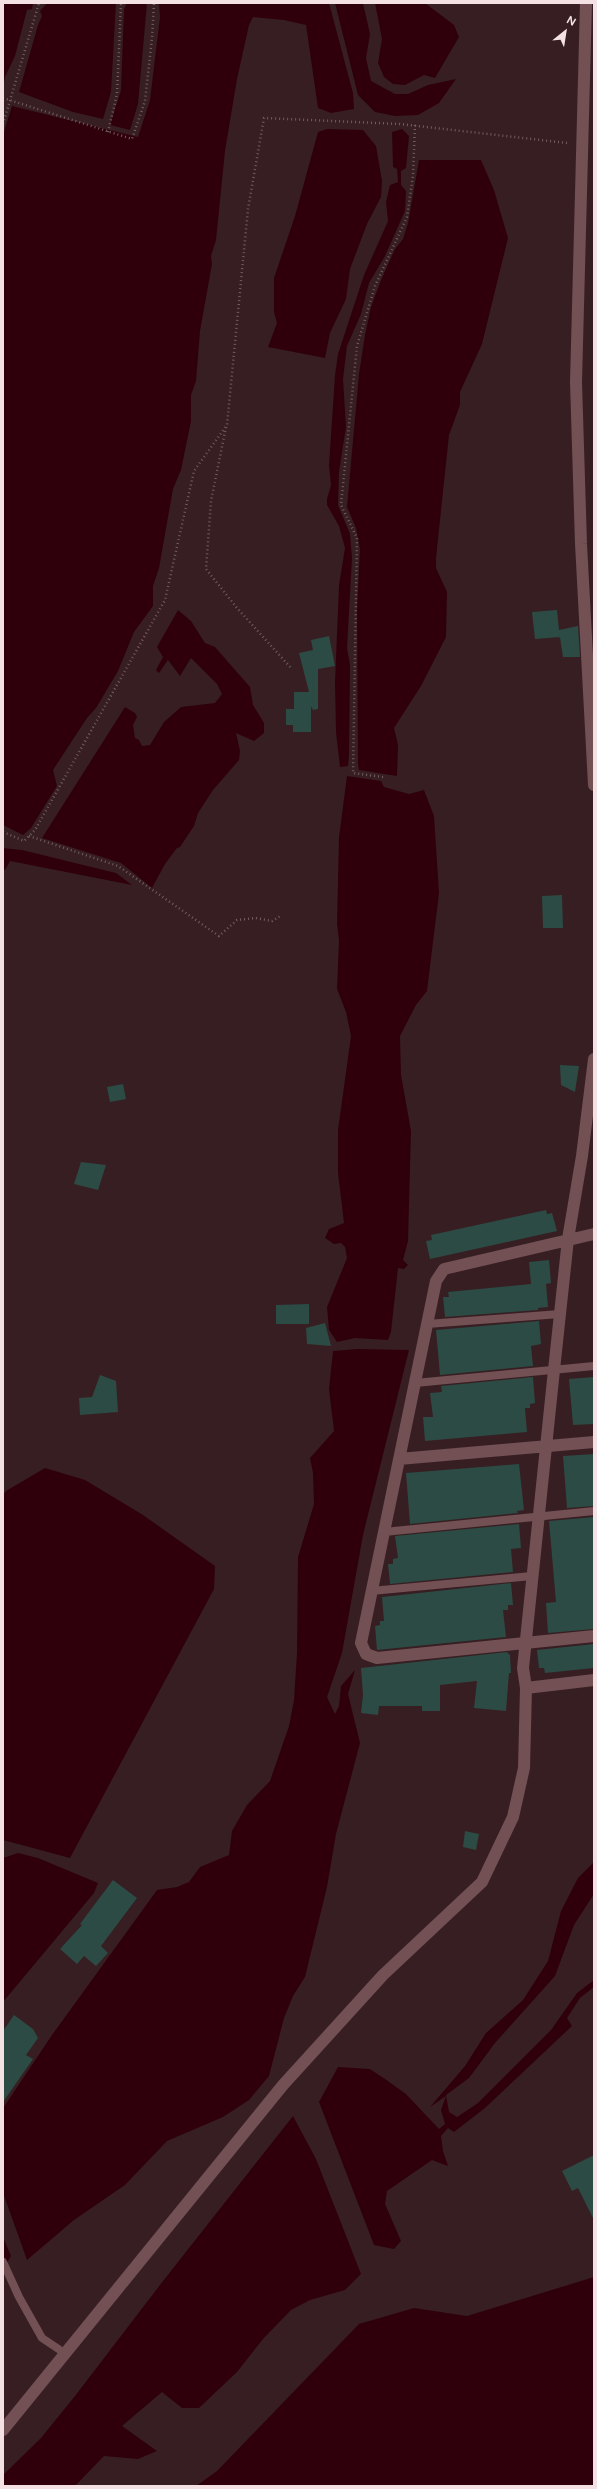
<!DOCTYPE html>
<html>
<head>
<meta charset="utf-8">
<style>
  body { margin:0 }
  #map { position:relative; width:597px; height:2489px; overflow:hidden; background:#371e22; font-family:Figtree,sans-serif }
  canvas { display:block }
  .frame { position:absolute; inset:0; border:4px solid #f3e1e3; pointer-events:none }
  .north { position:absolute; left:545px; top:12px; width:40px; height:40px; -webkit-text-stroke:3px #371e22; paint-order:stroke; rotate:30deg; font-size:11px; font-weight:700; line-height:16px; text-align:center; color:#f3e1e3 }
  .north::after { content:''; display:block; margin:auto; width:14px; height:18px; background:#f3e1e3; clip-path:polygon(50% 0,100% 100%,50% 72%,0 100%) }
</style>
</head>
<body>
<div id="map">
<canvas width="597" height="2489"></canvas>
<div class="frame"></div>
<div class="north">N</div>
</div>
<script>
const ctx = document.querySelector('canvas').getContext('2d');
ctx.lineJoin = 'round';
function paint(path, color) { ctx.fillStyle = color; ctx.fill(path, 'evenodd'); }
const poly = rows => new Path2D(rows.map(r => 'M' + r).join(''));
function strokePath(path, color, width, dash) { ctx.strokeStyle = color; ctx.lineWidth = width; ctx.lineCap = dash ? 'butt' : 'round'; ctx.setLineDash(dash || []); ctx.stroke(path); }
paint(poly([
  [3,3,33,3,32,9,27,10,15,56,5,77,3,88],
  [47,3,116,3,111,92,103,119,73,112,19,92,38,25,42,16,40,11],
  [127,3,147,3,138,104,130,130,110,125,121,90,124,9],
  [159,3,329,3,353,93,354,109,331,113,318,108,306,25,284,20,253,17,249,25,237,79,225,151,216,240,211,256,212,264,200,331,196,381,191,395,191,421,181,470,173,489,159,568,153,586,153,606,134,632,118,671,96,708,87,718,53,770,57,786,31,828,23,835,3,825,3,135,12,106,138,137,150,100,160,17],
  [335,3,363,3,370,34,366,58,371,81,395,94,408,94,428,85,456,79,439,103,418,115,395,116,375,112,358,95],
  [375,3,425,3,454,25,459,37,435,78,424,75,405,85,393,84,384,77,378,63,382,39],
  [327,129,363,130,376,146,382,181,381,197,367,224,350,269,346,299,330,333,325,358,268,347,277,323,274,312,274,278,295,216,318,132],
  [402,129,409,136,406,168,401,171,401,185,406,191,405,211,385,256,369,283,361,314,347,346,343,379,346,427,339,472,338,505,350,534,352,558,347,648,350,665,349,755,348,766,340,767,336,732,335,682,339,585,345,548,339,526,327,505,327,499,331,485,329,465,335,375,338,354,364,275,388,221,386,202,390,185,398,182,397,169,393,167,392,132],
  [419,160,481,160,494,190,508,238,482,344,460,392,460,405,449,435,436,558,436,568,447,592,446,637,421,686,394,728,398,745,397,776,359,770,358,764,357,609,360,549,356,528,347,507,359,374,365,335,371,307,381,280,395,249,403,239,408,223],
  [178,610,191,621,205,643,215,647,250,687,253,705,264,723,264,733,254,741,236,733,240,751,239,760,213,790,198,813,194,826,180,847,177,848,165,864,152,888,121,863,42,838,125,707,135,713,137,717,133,725,135,738,139,740,142,746,150,745,164,722,181,707,215,703,222,694,217,684,191,658,180,676,168,660,159,673,156,670,163,657,157,647],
  [347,776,381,781,384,787,409,794,424,790,434,816,439,893,427,991,416,1005,400,1036,401,1075,411,1131,408,1241,403,1260,408,1265,404,1269,398,1268,391,1332,388,1340,355,1338,337,1342,329,1330,327,1307,347,1258,345,1247,341,1243,334,1244,325,1238,329,1229,344,1223,338,1173,338,1130,351,1036,346,1012,337,989,339,940,337,924,339,837],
  [3,848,22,850,116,873,132,885,10,861,5,870,3,869],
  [357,1349,409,1350,363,1535,342,1653,327,1697,335,1714,339,1706,341,1686,355,1670,348,1694,360,1743,336,1834,327,1887,305,1977,293,1996,284,2018,269,2076,249,2100,223,2117,167,2141,125,2185,74,2220,27,2260,3,2193,3,2108,52,2035,157,1890,177,1887,189,1882,200,1867,229,1855,232,1831,247,1805,270,1781,289,1726,294,1700,297,1653,298,1557,314,1504,313,1473,310,1458,334,1431,329,1389,333,1351],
  [45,1468,85,1480,143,1515,215,1566,214,1589,70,1858,3,1840,3,1495,6,1491],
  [18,1853,38,1858,98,1883,94,1893,3,2002,3,1858],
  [594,1862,594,1894,574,1925,555,1976,495,2043,469,2078,446,2095,449,2112,457,2117,478,2103,551,2030,577,1993,594,1980,594,1987,580,1998,567,2018,572,2026,485,2108,454,2132,448,2128,441,2136,443,2151,448,2166,432,2160,387,2191,385,2204,401,2241,394,2249,374,2245,319,2102,338,2067,370,2069,385,2079,406,2094,439,2129,445,2124,441,2110,446,2096,430,2107,465,2066,486,2033,523,2000,548,1961,561,1911,578,1878],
  [293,2116,316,2159,361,2274,345,2290,310,2300,291,2310,263,2339,237,2372,199,2408,182,2408,162,2392,122,2426,157,2451,138,2459,104,2456,75,2486,3,2486,3,2475,41,2438,75,2396,163,2281],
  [3,2237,11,2256,3,2269],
  [594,2277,594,2486,196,2486,217,2471,359,2324,414,2308,467,2316]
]), '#2f000b');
paint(poly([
  [557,610,559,630,578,626,580,657,563,657,559,631,560,637,535,639,532,612],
  [329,636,335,666,318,669,318,709,313,710,311,706,311,732,293,732,293,725,286,725,286,709,294,709,294,692,309,692,299,653,313,650,311,640],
  [562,895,563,928,543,928,542,896],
  [560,1065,579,1066,575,1092,561,1085],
  [123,1084,126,1099,110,1102,107,1087],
  [81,1162,106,1165,98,1190,74,1184],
  [546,1210,547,1214,552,1213,557,1231,430,1259,426,1241,432,1240,431,1235],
  [549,1260,551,1283,546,1284,548,1307,538,1308,538,1310,445,1317,443,1297,449,1297,448,1292,531,1284,529,1262],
  [309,1304,309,1324,276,1324,276,1305],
  [539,1321,541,1344,531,1346,533,1366,440,1375,436,1330],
  [325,1323,331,1346,307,1344,306,1328],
  [100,1375,116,1381,118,1412,80,1415,79,1398,92,1397],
  [533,1377,535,1403,530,1404,530,1408,525,1408,527,1432,425,1441,423,1417,433,1417,430,1393,442,1392,441,1386],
  [594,1377,594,1424,573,1425,569,1379],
  [594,1454,594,1506,567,1508,563,1456],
  [519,1464,524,1510,517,1511,518,1513,410,1524,406,1473],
  [594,1517,594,1629,548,1633,546,1603,556,1602,549,1521],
  [519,1524,521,1548,511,1549,513,1572,390,1584,388,1564,393,1564,393,1559,398,1558,395,1536],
  [511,1583,513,1605,508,1605,508,1610,503,1610,506,1637,377,1650,375,1626,380,1625,380,1621,384,1621,382,1597],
  [594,1644,594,1668,545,1673,544,1668,539,1668,537,1650],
  [507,1652,510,1655,511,1673,509,1673,506,1711,474,1708,477,1681,440,1685,440,1711,422,1711,422,1706,379,1706,378,1715,361,1713,363,1695,361,1668],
  [465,1831,479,1834,476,1850,463,1847],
  [113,1880,137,1898,101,1946,108,1953,96,1966,84,1956,77,1964,60,1949,82,1925,80,1924],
  [14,2015,33,2029,38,2038,26,2055,33,2059,3,2102,3,2031],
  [594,2155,594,2220,578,2188,572,2191,562,2171]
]), '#2c4b44');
strokePath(poly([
  [3,98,132,139,145,101,152,38,154,3],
  [3,124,39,3],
  [108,132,117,94,121,3],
  [226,427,211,501,206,569,237,608,292,669],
  [383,777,353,773,357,538,341,505,357,346,375,286,407,217,413,175,415,125],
  [3,832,24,841,35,830,165,600,194,471,227,425,248,209,264,118,400,124,567,143],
  [29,836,118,866,219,936,237,920,256,918,272,921,282,915]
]), '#735d60', 2.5, [1, 3]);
strokePath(poly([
  [427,1324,560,1314],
  [415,1383,594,1366],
  [384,1532,594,1511],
  [371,1591,532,1576],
  [3,2262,19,2297,42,2338,66,2354]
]), '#725054', 8);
strokePath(poly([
  [586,3,576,382,581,544,594,785],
  [594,1234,444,1269,436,1281,361,1643,366,1654,377,1658,594,1636],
  [399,1459,594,1442],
  [526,1688,594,1680],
  [3,2430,283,2085,383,1975,482,1882,513,1817,524,1768,526,1688,523,1668,554,1370,568,1239,582,1156,594,1059]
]), '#725054', 12);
</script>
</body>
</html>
